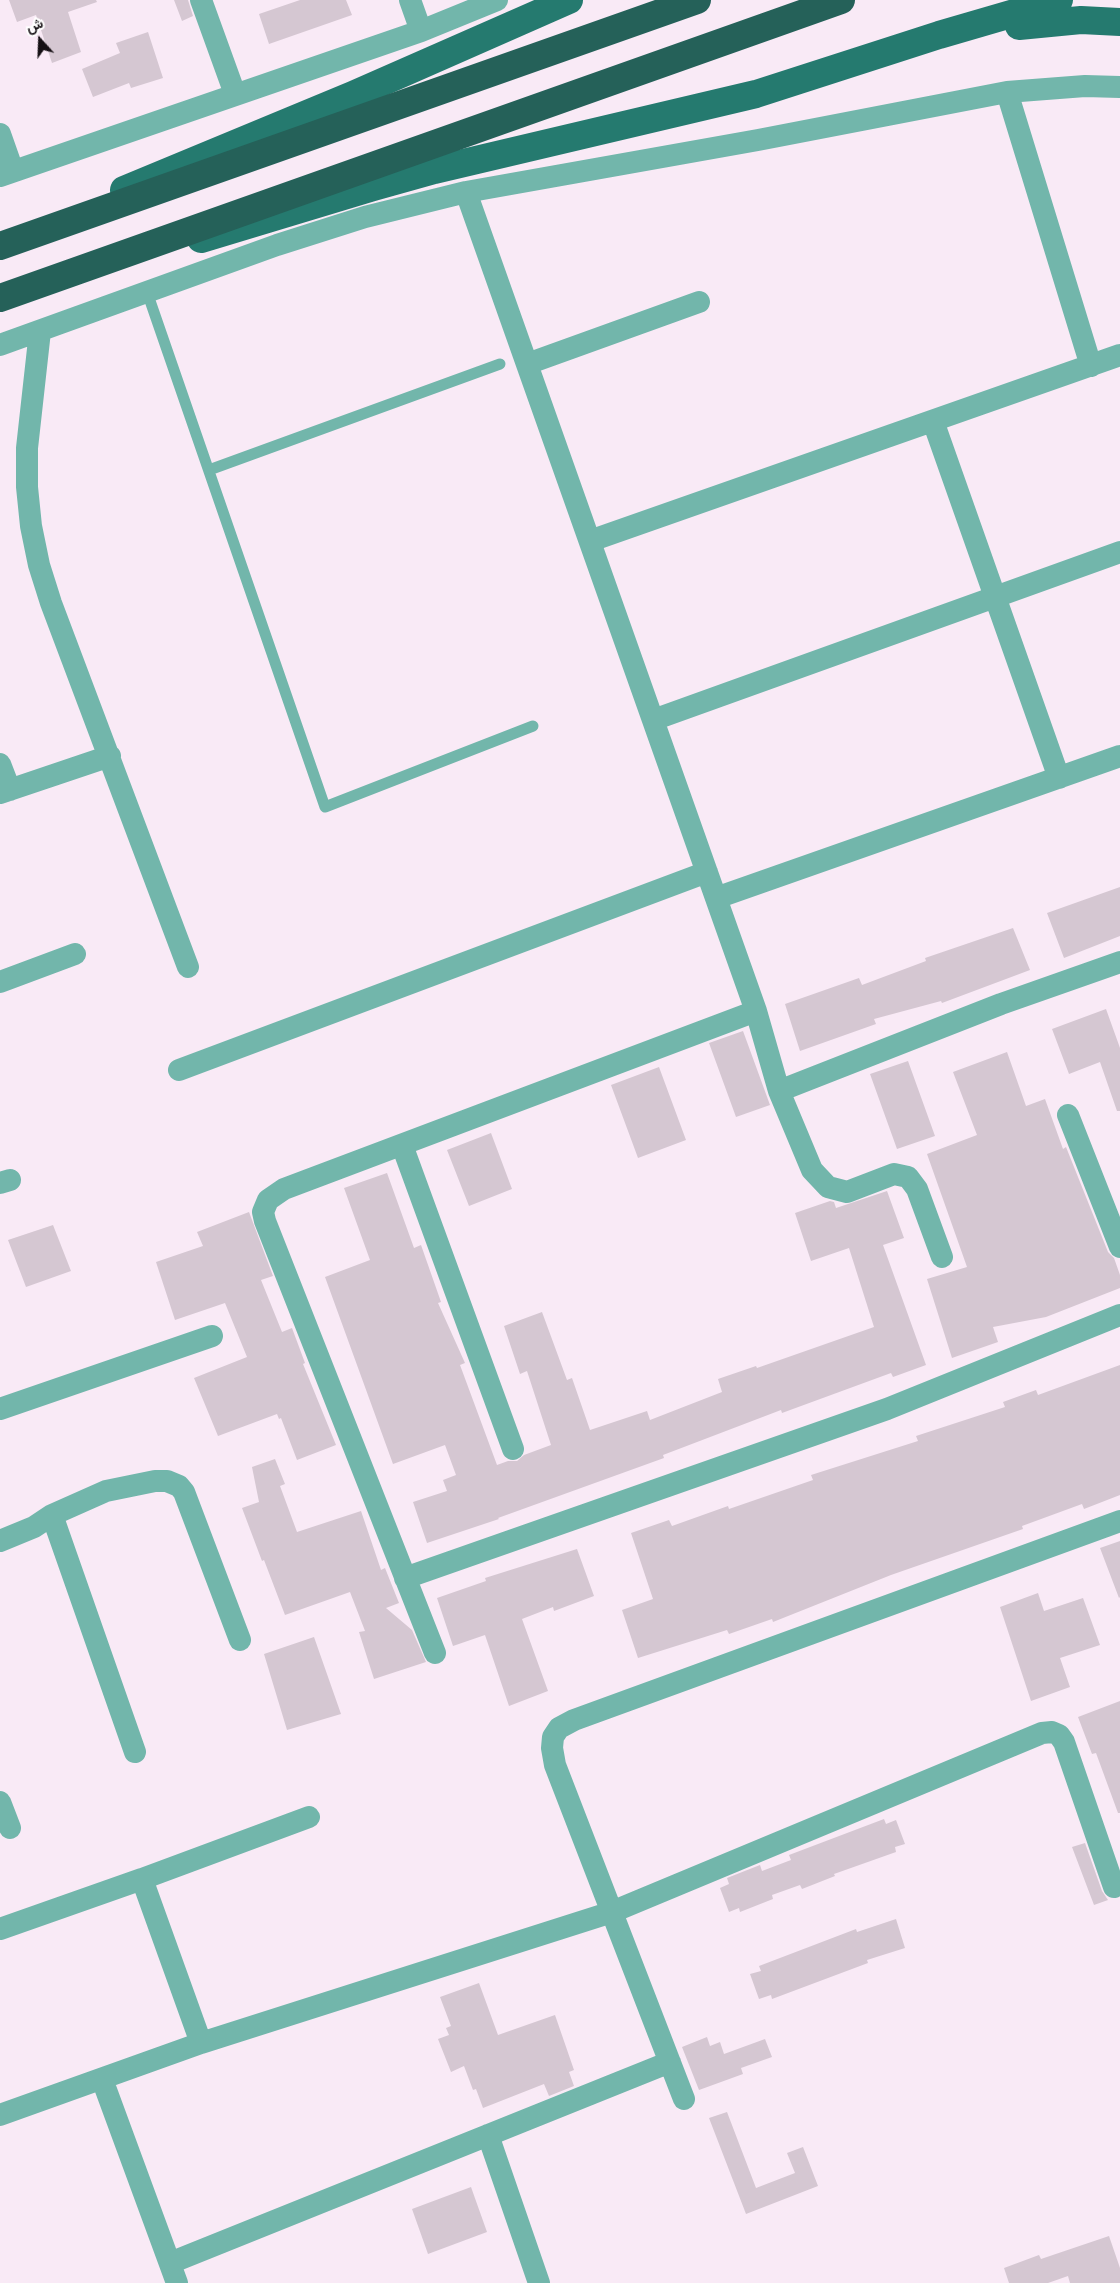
<!DOCTYPE html>
<html>
<head>
<meta charset="utf-8">
<style>
  body { margin:0 }
  #map { position:relative; width:1120px; height:2283px; overflow:hidden; background:#f9eaf6; font-family:"Source Sans 3",Vazirmatn,sans-serif }
  canvas { display:block }
  .north { position:absolute; left:15px; top:15px; width:50px; height:50px; -webkit-text-stroke:4px #fff; paint-order:stroke; rotate:340deg; font-size:14px; font-weight:700; line-height:20px; text-align:center; color:#151014 }
  .north::after { content:''; display:block; margin:auto; width:18px; height:22px; background:#151014; clip-path:polygon(50% 0,100% 100%,50% 72%,0 100%) }
</style>
</head>
<body>
<div id="map">
<canvas width="1120" height="2283"></canvas>
<div class="north">ش</div>
</div>
<script>
const ctx = document.querySelector('canvas').getContext('2d');
ctx.lineJoin = 'round';
function paint(path, color) { ctx.fillStyle = color; ctx.fill(path, 'evenodd'); }
const poly = rows => new Path2D(rows.map(r => 'M' + r).join(''));
function strokePath(path, color, width, dash) { ctx.strokeStyle = color; ctx.lineWidth = width; ctx.lineCap = dash ? 'butt' : 'round'; ctx.setLineDash(dash || []); ctx.stroke(path); }
paint(poly([
  [9,0,96,0,97,2,68,12,81,52,52,63,36,15,17,22],
  [174,0,188,0,193,16,182,21],
  [300,0,346,0,352,15,269,44,259,14],
  [148,32,163,78,131,88,129,83,93,97,82,69,120,53,116,43],
  [1120,887,1120,936,1064,958,1047,913],
  [1013,928,1030,970,942,1003,941,1001,874,1019,876,1024,800,1051,785,1004,859,978,862,985,926,961,925,958],
  [1106,1009,1120,1048,1120,1111,1117,1111,1100,1062,1069,1074,1052,1029],
  [743,1031,770,1105,736,1117,709,1043],
  [1007,1052,1026,1106,1045,1099,1063,1149,1066,1147,1108,1252,1114,1258,1120,1275,1120,1288,1046,1317,993,1327,998,1342,952,1358,927,1279,967,1267,927,1154,977,1135,953,1072],
  [908,1061,935,1136,897,1149,870,1074],
  [659,1067,686,1140,638,1158,611,1085],
  [491,1133,512,1189,469,1206,447,1150],
  [387,1173,414,1248,421,1245,441,1302,438,1303,465,1363,460,1365,497,1465,508,1461,517,1461,524,1455,551,1445,527,1371,520,1374,504,1326,542,1312,567,1380,572,1378,590,1430,647,1411,650,1420,722,1392,718,1379,756,1366,757,1368,874,1327,849,1248,811,1261,795,1213,830,1201,834,1202,836,1208,887,1191,904,1238,883,1245,926,1365,893,1377,891,1373,782,1413,781,1410,663,1455,664,1458,498,1518,499,1519,427,1543,413,1502,447,1491,443,1480,456,1475,445,1445,393,1464,325,1277,370,1260,344,1188],
  [249,1212,273,1276,261,1280,282,1332,292,1328,305,1363,303,1364,336,1445,297,1460,281,1418,279,1419,277,1414,218,1436,194,1378,247,1357,225,1303,175,1320,156,1262,203,1246,197,1232],
  [53,1225,71,1271,26,1287,8,1240],
  [1120,1365,1120,1495,1084,1509,1082,1504,1022,1526,1023,1529,891,1575,773,1622,772,1619,729,1634,727,1630,638,1658,622,1610,653,1599,631,1533,669,1520,672,1526,728,1506,729,1509,813,1480,811,1475,918,1441,916,1436,1005,1407,1003,1402,1036,1390,1038,1395],
  [275,1459,285,1484,280,1486,297,1532,361,1511,381,1570,385,1568,399,1603,386,1608,412,1630,426,1662,374,1679,359,1632,365,1631,350,1592,285,1615,264,1560,262,1561,242,1508,259,1502,252,1467],
  [1120,1541,1120,1597,1119,1598,1100,1548],
  [577,1549,594,1596,554,1611,553,1607,522,1619,548,1691,509,1706,485,1635,453,1646,437,1598,486,1581,485,1578],
  [1038,1593,1044,1611,1083,1598,1100,1645,1060,1658,1070,1687,1031,1701,1000,1607],
  [314,1637,341,1714,287,1730,264,1654],
  [1120,1701,1120,1813,1118,1813,1096,1753,1092,1754,1078,1717],
  [884,1819,886,1824,896,1820,905,1844,895,1847,896,1852,834,1874,835,1876,802,1889,800,1885,772,1895,773,1899,740,1912,739,1908,729,1912,720,1888,729,1884,727,1878,760,1865,762,1871,791,1860,789,1855],
  [1085,1843,1102,1891,1108,1900,1094,1905,1072,1847],
  [896,1919,905,1948,867,1960,868,1963,772,1999,771,1995,759,1999,750,1974,761,1971,759,1966,856,1929,857,1932],
  [479,1983,498,2035,555,2015,574,2070,569,2072,574,2086,549,2096,544,2084,483,2108,476,2089,473,2090,464,2066,451,2072,438,2039,449,2035,446,2028,451,2026,440,1997],
  [707,2037,710,2046,720,2042,724,2054,765,2039,772,2057,741,2068,743,2074,699,2090,682,2047],
  [727,2112,756,2188,795,2173,787,2153,803,2147,818,2186,746,2214,709,2118],
  [471,2187,487,2232,428,2254,412,2209],
  [1109,2236,1120,2268,1120,2283,1070,2283,1068,2276,1048,2283,1009,2283,1004,2268,1039,2255,1041,2259]
]), '#d5c7d2');
strokePath(poly([
  [147,292,325,807,533,726],
  [209,470,500,364]
]), '#72b6ab', 11);
strokePath(poly([
  [201,0,235,94],
  [410,0,421,31],
  [1007,92,1091,366],
  [0,134,13,171],
  [0,176,421,31,497,0],
  [466,192,756,1011,779,1091,812,1170,828,1187,847,1192,894,1174,908,1177,917,1189,942,1257],
  [40,331,27,448,27,487,31,526,39,565,51,603,188,967],
  [0,345,277,245,365,217,466,192,758,140,1007,92,1085,86,1120,87],
  [527,364,699,302],
  [933,421,1059,778],
  [590,541,1120,355],
  [653,720,1120,552],
  [0,764,10,790],
  [0,793,110,756],
  [716,898,1120,756],
  [0,982,75,954],
  [179,1070,707,872],
  [779,1091,1001,1004,1120,962],
  [1068,1115,1120,1247],
  [402,1145,513,1449],
  [0,1183,10,1180],
  [0,1409,212,1336],
  [52,1515,106,1491,155,1481,167,1481,179,1486,184,1492,240,1640],
  [0,1541,34,1527,52,1515,135,1752],
  [405,1578,887,1409,1120,1315],
  [435,1653,265,1221,263,1212,268,1200,284,1189,756,1011],
  [0,1802,10,1828],
  [0,1929,142,1879],
  [201,2043,142,1879,309,1817],
  [102,2079,177,2283],
  [684,2099,555,1765,552,1748,553,1737,559,1728,574,1720,1120,1521],
  [0,2115,201,2043,612,1912,1042,1733,1052,1732,1059,1735,1064,1742,1114,1887],
  [488,2135,539,2283],
  [170,2263,670,2062]
]), '#72b6ab', 22);
strokePath(poly([
  [1019,26,1081,20,1120,22],
  [124,190,353,95,569,0],
  [201,239,373,187,434,170,756,94,939,35,1059,0]
]), '#257a6f', 28);
strokePath(poly([
  [0,246,697,0],
  [0,298,841,0]
]), '#256159', 28);
</script>
</body>
</html>
